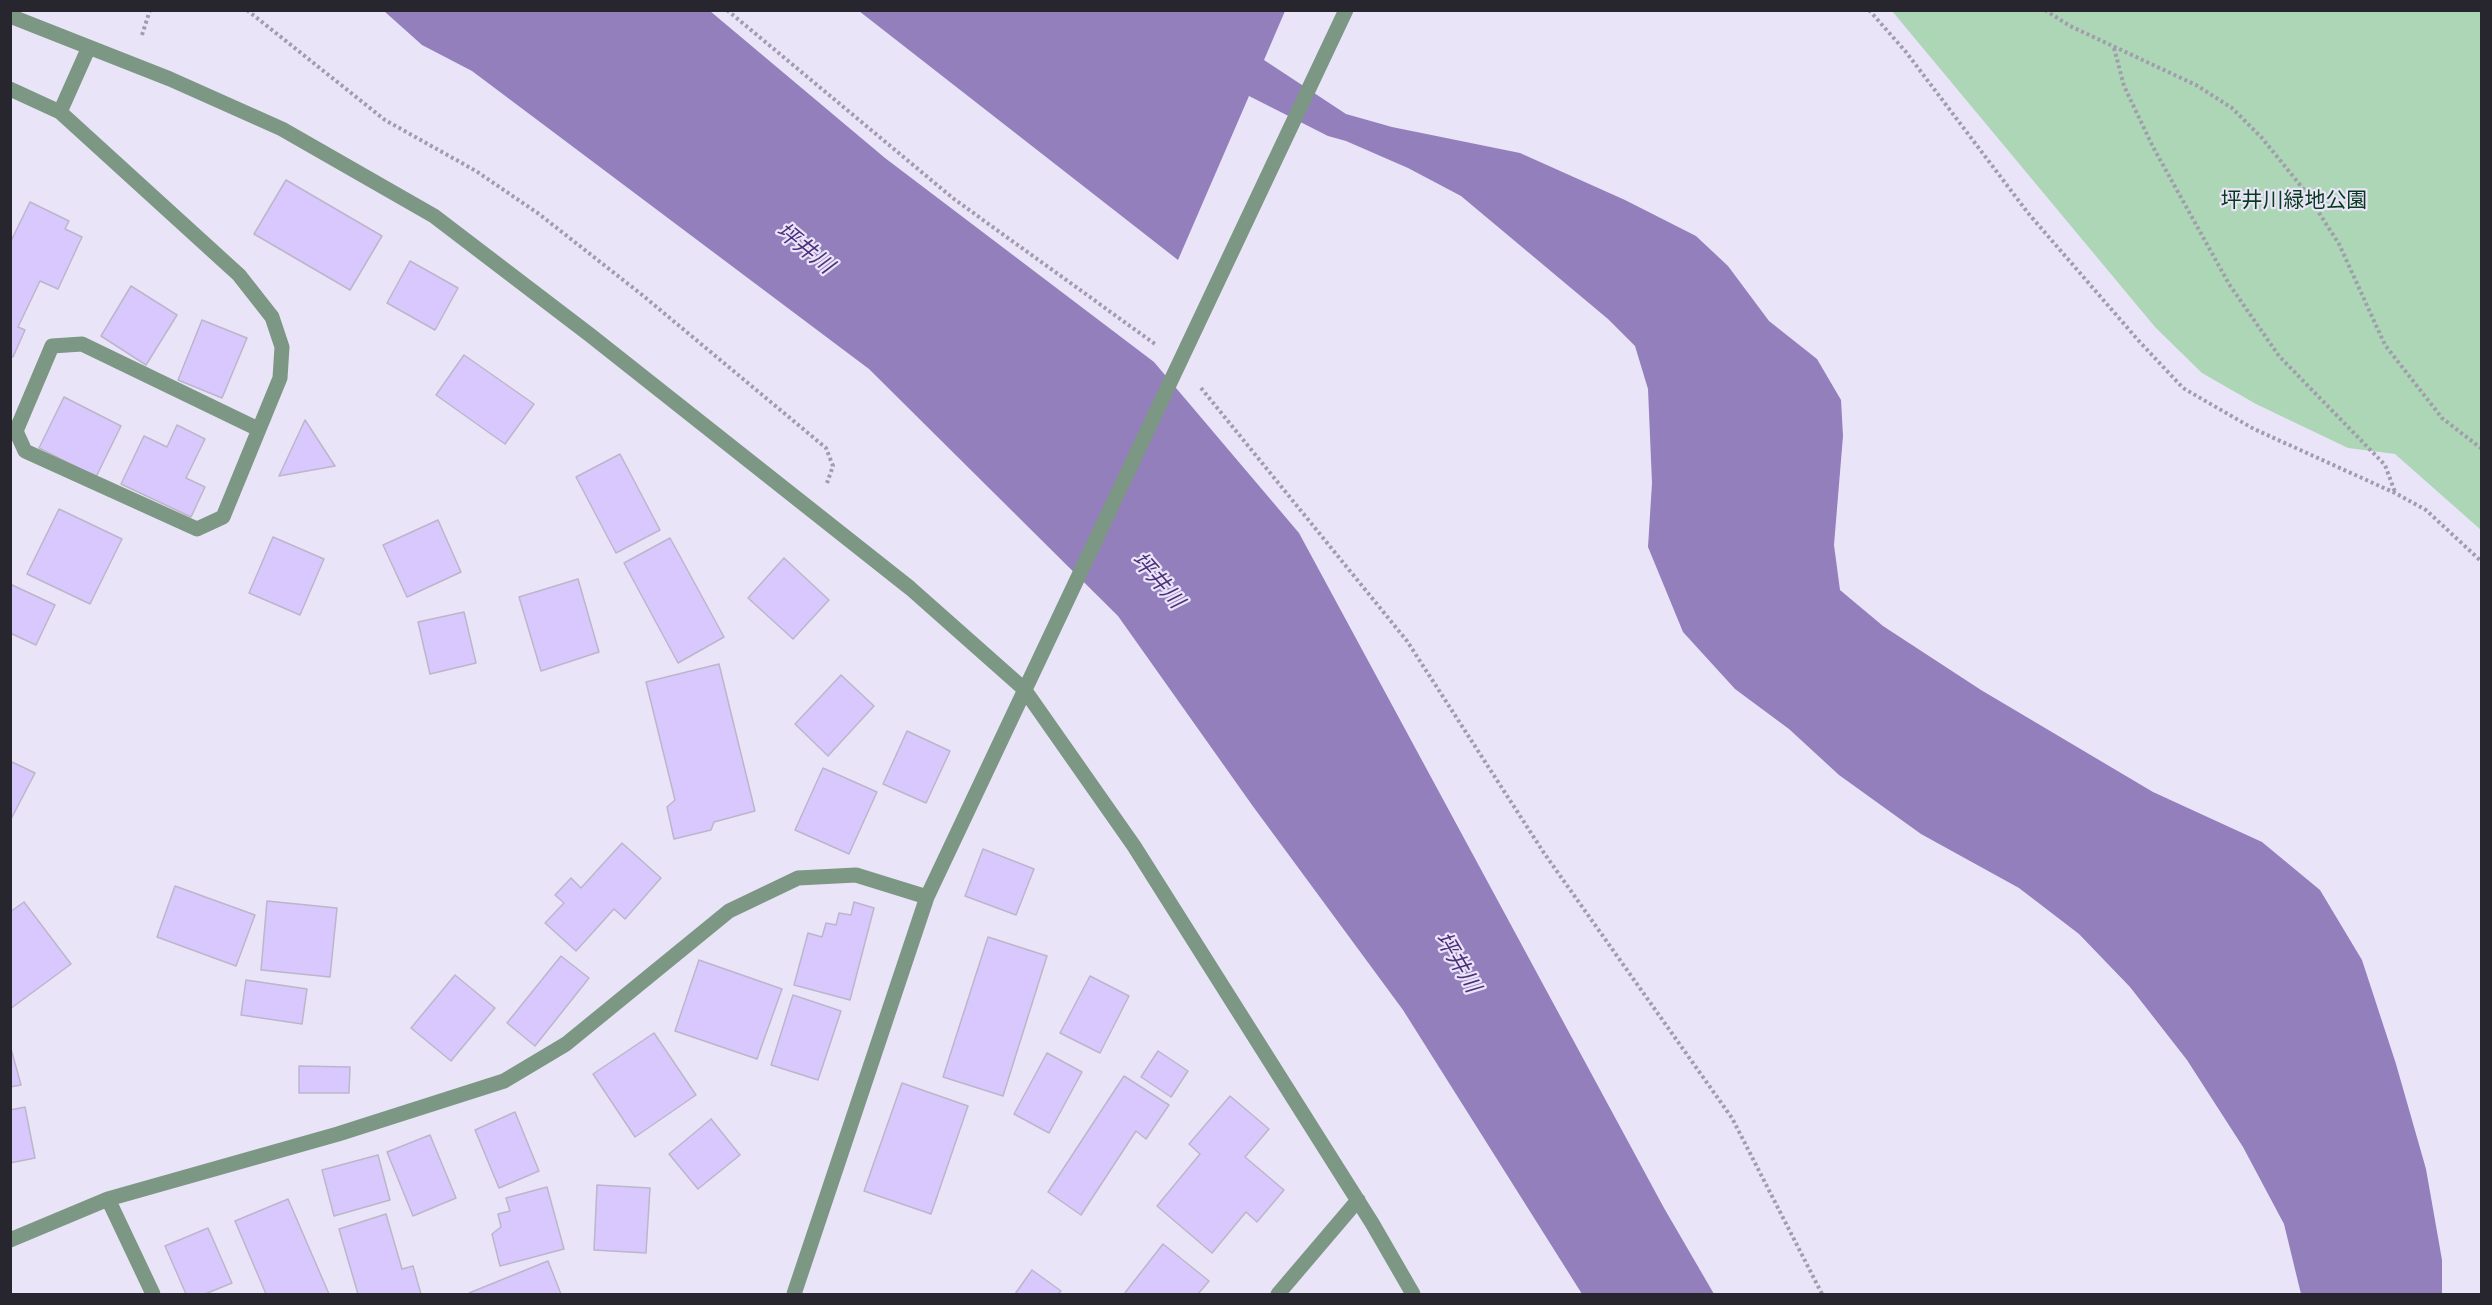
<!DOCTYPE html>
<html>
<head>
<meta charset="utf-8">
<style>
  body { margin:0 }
  #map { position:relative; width:2492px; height:1305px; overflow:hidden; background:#eae4f9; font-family:Commissioner,sans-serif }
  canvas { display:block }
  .frame { position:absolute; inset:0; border:12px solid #27252d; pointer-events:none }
</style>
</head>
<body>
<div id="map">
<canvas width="2492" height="1305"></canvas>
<div class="frame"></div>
</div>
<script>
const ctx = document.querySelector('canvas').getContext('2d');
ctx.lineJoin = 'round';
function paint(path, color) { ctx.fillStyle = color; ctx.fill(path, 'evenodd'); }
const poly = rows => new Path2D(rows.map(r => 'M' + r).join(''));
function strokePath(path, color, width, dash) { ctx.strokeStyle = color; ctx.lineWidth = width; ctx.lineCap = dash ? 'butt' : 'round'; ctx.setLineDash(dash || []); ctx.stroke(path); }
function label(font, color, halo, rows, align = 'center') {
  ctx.font = font + ' Commissioner,"Noto Sans JP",sans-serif'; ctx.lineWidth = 4.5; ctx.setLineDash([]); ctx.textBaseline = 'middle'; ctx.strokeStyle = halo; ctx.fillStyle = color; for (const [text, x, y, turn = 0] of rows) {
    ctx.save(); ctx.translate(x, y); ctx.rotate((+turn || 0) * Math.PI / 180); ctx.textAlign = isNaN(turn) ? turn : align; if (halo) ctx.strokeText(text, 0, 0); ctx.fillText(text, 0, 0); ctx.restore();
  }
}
paint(poly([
  [1892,11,2481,11,2481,530,2395,454,2348,448,2256,404,2202,373,2155,327]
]), '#acd6b6');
paint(poly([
  [384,11,710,11,885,158,1154,362,1299,533,1664,1208,1714,1294,1582,1294,1403,1010,1252,805,1118,616,869,369,472,71,422,45],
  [859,11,1285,11,1264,60,1346,114,1392,127,1520,153,1625,200,1696,236,1728,266,1769,321,1817,359,1841,400,1843,436,1834,545,1840,590,1883,626,1981,690,2153,792,2262,842,2320,890,2362,960,2396,1064,2426,1169,2442,1260,2442,1294,2301,1294,2284,1224,2243,1147,2187,1060,2130,987,2079,934,2019,888,1921,834,1839,775,1789,729,1735,689,1683,632,1648,547,1652,483,1648,389,1635,346,1608,319,1461,196,1408,168,1346,141,1328,136,1249,96,1178,260]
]), '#937fbc');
const building = poly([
  [286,180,382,236,350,290,254,234,286,180],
  [30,202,69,221,65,229,82,237,58,289,40,281,18,327,25,330,13,357,10,355,10,243,30,202],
  [410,261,458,288,435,330,387,303,410,261],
  [131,286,177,315,146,365,101,336,131,286],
  [202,320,247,338,222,398,178,380,202,320],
  [464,355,534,404,505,444,436,395,464,355],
  [64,397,121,426,96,477,39,448,64,397],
  [305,420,335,466,279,476,305,420],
  [177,425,205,439,186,478,205,487,191,517,121,484,144,436,167,447,177,425],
  [620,454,660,530,616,553,576,477,620,454],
  [59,509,122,539,90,604,27,574,59,509],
  [438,520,461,572,407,597,383,545,438,520],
  [273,537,324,559,300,615,249,593,273,537],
  [670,538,724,637,678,663,624,563,670,538],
  [784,558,829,600,793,639,748,598,784,558],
  [578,579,599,652,541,671,519,597,578,579],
  [10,584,55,605,36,645,10,633,10,584],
  [464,612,476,663,430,674,418,622,464,612],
  [719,664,755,811,714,822,711,830,674,839,667,807,675,800,646,682,719,664],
  [841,675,874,706,828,756,795,724,841,675],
  [907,731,950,751,926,803,883,784,907,731],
  [10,761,35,773,10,821,10,761],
  [823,768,877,792,849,854,795,830,823,768],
  [622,843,661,878,625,919,614,909,576,951,545,923,564,903,555,895,571,878,581,888,622,843],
  [983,849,1034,869,1016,915,965,896,983,849],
  [175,886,255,915,236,966,157,937,175,886],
  [267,901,337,908,330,977,261,970,267,901],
  [24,902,71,964,10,1009,10,912,24,902],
  [854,902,874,908,850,1000,794,985,808,933,822,937,826,923,836,925,839,913,851,915,854,902],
  [988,937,1047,956,1003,1096,943,1077,988,937],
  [561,956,589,978,535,1046,507,1023,561,956],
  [699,960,782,989,757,1059,675,1031,699,960],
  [455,975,495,1008,451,1061,411,1028,455,975],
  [1090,976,1129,996,1100,1053,1060,1033,1090,976],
  [246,980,307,989,302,1024,241,1015,246,980],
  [793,995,841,1011,818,1080,771,1065,793,995],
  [654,1033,696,1095,635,1137,593,1074,654,1033],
  [10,1045,21,1085,10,1087,10,1045],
  [1158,1051,1188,1071,1171,1097,1141,1077,1158,1051],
  [1047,1053,1082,1072,1049,1133,1014,1114,1047,1053],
  [299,1066,350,1067,349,1093,299,1093,299,1066],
  [1124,1076,1169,1105,1146,1139,1136,1131,1081,1215,1048,1192,1124,1076],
  [902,1083,968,1106,931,1214,864,1191,902,1083],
  [1230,1096,1269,1129,1245,1157,1284,1190,1257,1222,1246,1212,1212,1253,1157,1206,1200,1154,1189,1144,1230,1096],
  [25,1107,35,1158,10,1163,10,1110,25,1107],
  [515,1112,539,1171,499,1188,475,1130,515,1112],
  [711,1119,740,1155,698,1189,669,1154,711,1119],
  [430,1135,456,1198,413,1216,387,1152,430,1135],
  [378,1155,390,1200,334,1216,322,1170,378,1155],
  [597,1185,650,1188,646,1253,594,1250,597,1185],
  [547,1187,564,1249,500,1266,492,1234,501,1227,498,1214,510,1211,506,1198,547,1187],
  [288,1199,329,1294,266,1294,235,1221,288,1199],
  [386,1214,402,1269,413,1266,421,1294,358,1294,339,1229,386,1214],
  [208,1228,232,1283,205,1294,186,1294,165,1246,208,1228],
  [1163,1244,1209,1281,1198,1294,1124,1294,1163,1244],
  [548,1261,561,1294,470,1294,469,1293,548,1261],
  [1032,1270,1061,1291,1058,1294,1015,1294,1032,1270]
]);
paint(building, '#d8c8fd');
strokePath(building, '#bcb6cb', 1.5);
strokePath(poly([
  [247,10,385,120,476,171,539,214,641,294,826,448,833,466,827,483],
  [727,10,954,199,1155,344],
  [1869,10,1906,52,2028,213,2138,340,2183,388,2254,429,2395,493,2426,510,2482,562],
  [2045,10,2070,26,2196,85,2232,108,2262,138,2305,191,2339,244,2385,345,2442,418,2482,449],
  [142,35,150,10],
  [2114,48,2124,86,2153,147,2229,284,2279,356,2385,465,2395,492],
  [1201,388,1407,641,1544,853,1732,1118,1822,1294]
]), '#a19dad', 4, [3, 3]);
strokePath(poly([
  [10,16,170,79,282,129,434,216,590,335,910,588,1024,689,1134,846,1372,1223,1413,1294],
  [10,89,60,112,239,275,272,317,282,347,280,378,223,517,197,529,25,451,16,431,52,346,82,344,258,429],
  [60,112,89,47],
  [108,1199,153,1294],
  [10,1240,108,1199,338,1134,504,1081,566,1044,729,911,798,878,856,875,927,897],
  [794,1294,927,897,1346,10],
  [1278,1294,1358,1200]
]), '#7c9783', 15);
label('21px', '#083a1d', '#eae4f9', [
  ["坪井川緑地公園",2294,200]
]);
label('italic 22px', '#4d2f7a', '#eae4f9', [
  ["坪井川",805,248,39],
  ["坪井川",1158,580,49],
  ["坪井川",1458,962,59]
]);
</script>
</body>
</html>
